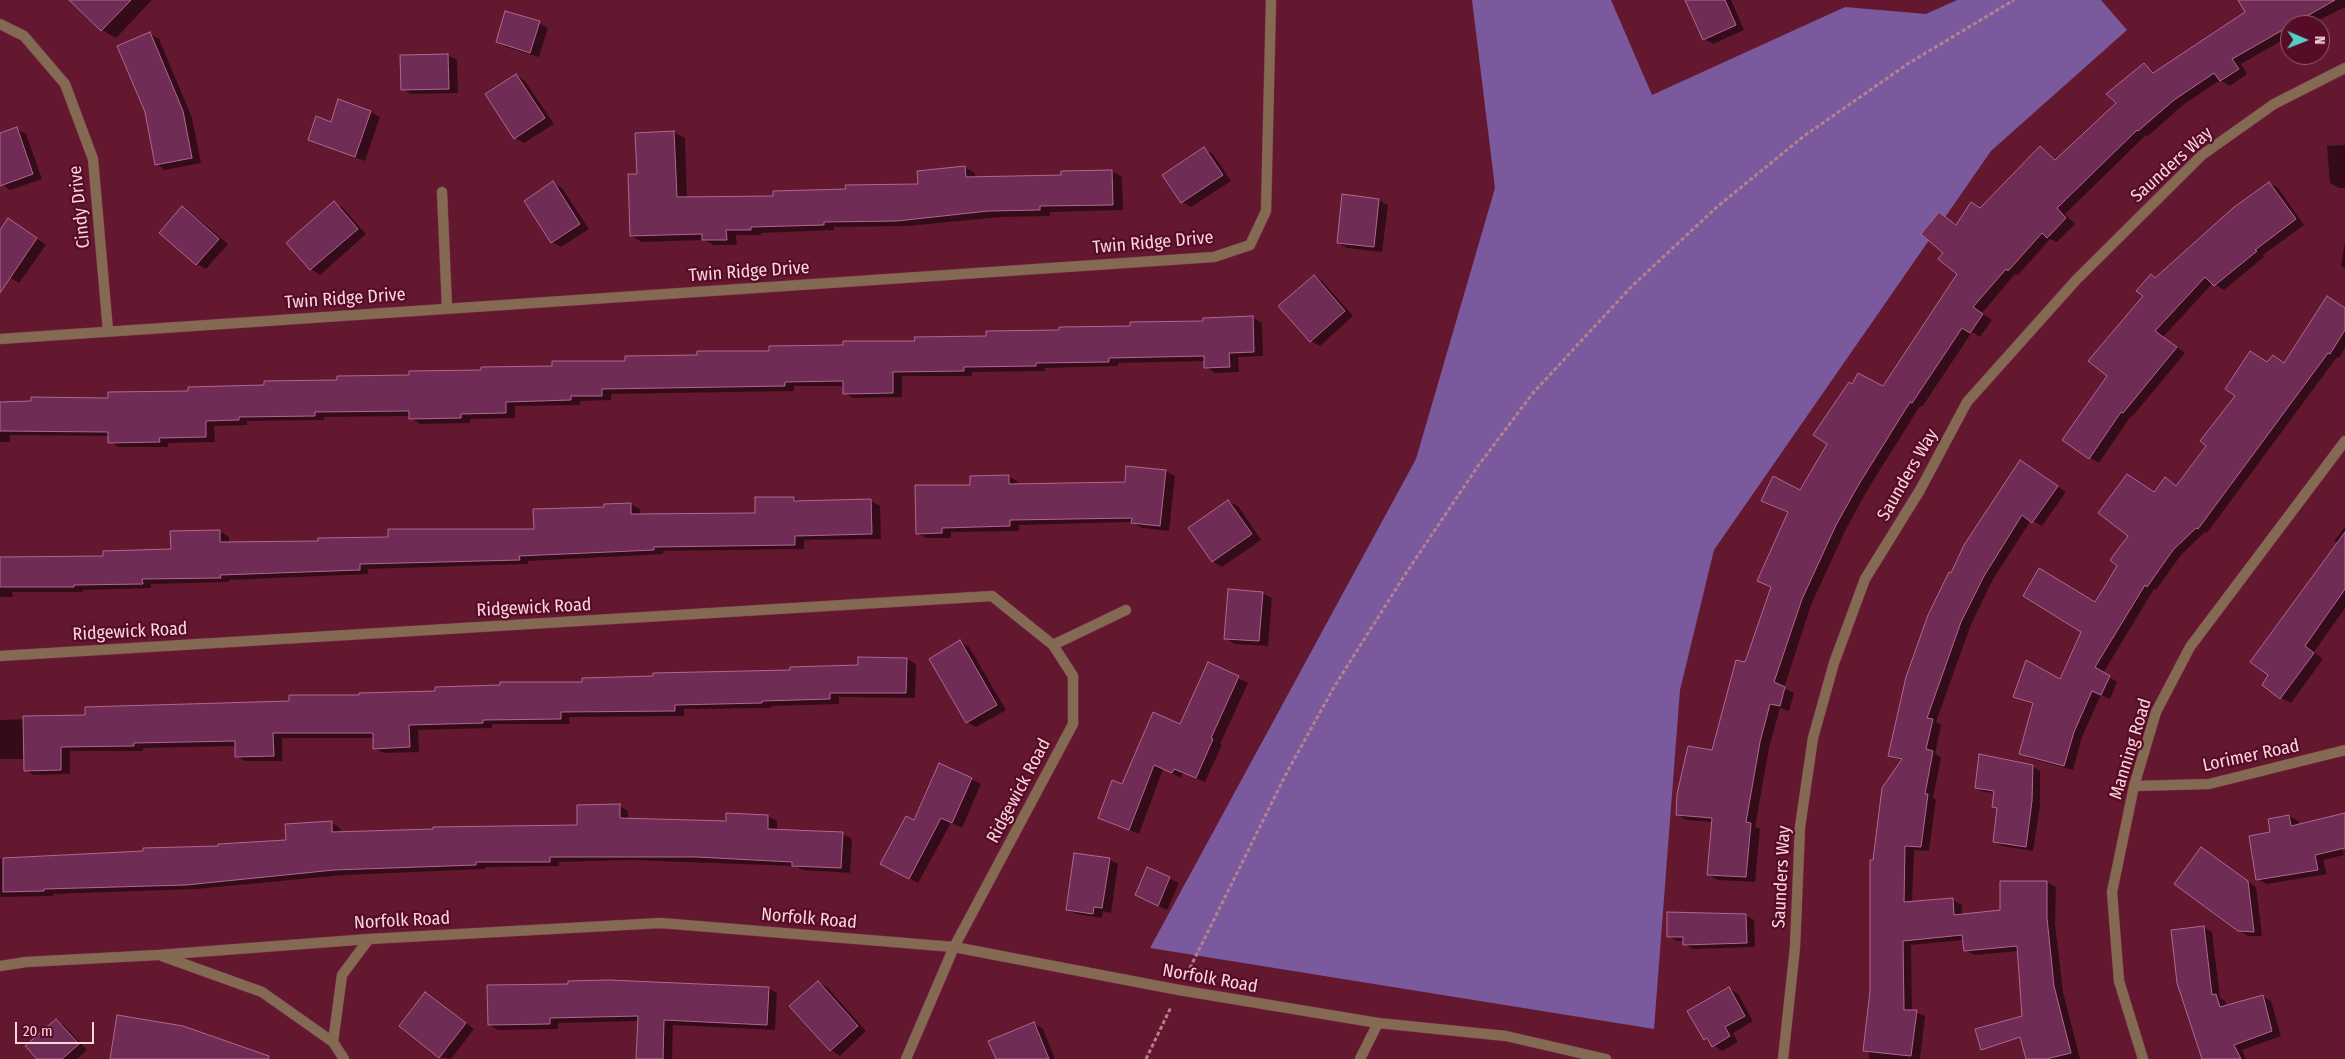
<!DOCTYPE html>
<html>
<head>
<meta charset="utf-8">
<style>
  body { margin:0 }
  #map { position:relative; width:2345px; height:1059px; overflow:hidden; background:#631830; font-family:"Fira Sans Condensed",sans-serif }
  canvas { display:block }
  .north { position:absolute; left:2280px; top:15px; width:50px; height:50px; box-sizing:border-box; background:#560b26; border:1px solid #985c6f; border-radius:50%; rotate:91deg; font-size:14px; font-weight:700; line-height:20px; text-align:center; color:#fbd5dc }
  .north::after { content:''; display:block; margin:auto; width:18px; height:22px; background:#57cec1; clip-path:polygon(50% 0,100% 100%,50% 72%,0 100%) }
  .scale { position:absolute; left:15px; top:1022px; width:79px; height:22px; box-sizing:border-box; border:2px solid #fbd5dc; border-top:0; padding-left:6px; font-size:15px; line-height:18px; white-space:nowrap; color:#fbd5dc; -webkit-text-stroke:4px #560b26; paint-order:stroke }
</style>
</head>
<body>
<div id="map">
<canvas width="2345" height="1059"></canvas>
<div class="north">N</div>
<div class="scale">20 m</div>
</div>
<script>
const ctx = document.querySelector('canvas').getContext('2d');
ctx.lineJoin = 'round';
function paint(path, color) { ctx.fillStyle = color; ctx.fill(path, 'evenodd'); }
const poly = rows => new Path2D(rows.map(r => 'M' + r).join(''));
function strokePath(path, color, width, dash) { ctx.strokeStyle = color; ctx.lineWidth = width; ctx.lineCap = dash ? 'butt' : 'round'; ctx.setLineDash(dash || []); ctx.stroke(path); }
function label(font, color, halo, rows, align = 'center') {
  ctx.font = font + ' "Fira Sans Condensed",sans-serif'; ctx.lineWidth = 4.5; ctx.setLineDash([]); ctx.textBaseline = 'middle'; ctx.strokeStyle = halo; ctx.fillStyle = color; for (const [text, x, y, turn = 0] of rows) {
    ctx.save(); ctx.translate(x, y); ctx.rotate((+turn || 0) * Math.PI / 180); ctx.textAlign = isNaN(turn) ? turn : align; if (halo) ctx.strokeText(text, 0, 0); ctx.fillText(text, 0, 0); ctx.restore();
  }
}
paint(poly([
  [1472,0,1611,0,1652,95,1845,7,1926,14,1957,0,2101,0,2127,30,1991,151,1714,550,1680,690,1654,1029,1150,948,1416,459,1495,188]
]), '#7a599d');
paint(poly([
  [71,0,152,0,116,38,102,30],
  [1686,0,1731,0,1744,30,1713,44,1704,39],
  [2240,0,2345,0,2345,7,2309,25,2290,25,2290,36,2241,64,2247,74,2230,86,2220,80,2183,105,2148,136,2146,135,2065,214,2075,224,2057,242,2050,239,2018,275,2015,274,1982,313,1992,320,1980,337,1972,332,1922,407,1920,406,1868,489,1845,531,1811,605,1784,688,1794,693,1789,711,1780,708,1769,748,1755,827,1760,829,1755,882,1718,880,1709,875,1713,822,1686,820,1677,814,1713,751,1772,588,1759,581,1789,513,1763,501,1800,491,1883,387,1958,274,1945,253,1939,213,1958,225,1981,209,2040,148,2057,160,2118,103,2145,65,2156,73,2247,12],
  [539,23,548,28,539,57,506,47,497,41],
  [150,34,159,39,192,118,201,163,165,170,156,164],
  [448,55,457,60,458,93,411,94,402,89],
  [516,75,525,81,554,124,524,143,515,138],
  [371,112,380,117,365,161,309,140],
  [17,129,26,134,42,179,10,190,0,183,0,135],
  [674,132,685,138,687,198,775,197,919,185,964,167,975,173,975,178,1062,176,1112,171,1122,177,1123,210,1050,212,1050,216,1000,217,908,226,834,227,834,230,761,233,762,235,736,235,737,245,714,245,704,240,642,242,631,236,638,175],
  [2345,145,2345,188,2339,188,2330,183,2327,146],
  [1204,149,1213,154,1231,181,1191,207,1182,202],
  [553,183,562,188,589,229,561,247,552,242],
  [2269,183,2278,188,2304,225,2263,255,2264,257,2224,290,2213,283,2163,337,2185,353,2132,417,2131,416,2099,463,2064,440,2108,376,2144,296,2157,279],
  [1379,200,1388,205,1382,252,1347,248,1338,243],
  [334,203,343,208,366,234,320,275,311,269],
  [182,207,191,213,228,244,206,269,197,264,161,233],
  [18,225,46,245,19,283,0,271,0,233],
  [2345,242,2345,269,2341,266],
  [1314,276,1323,282,1353,316,1320,346,1311,341],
  [2345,309,2345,348,2339,358,2337,357,2207,533,2205,532,2181,555,2156,590,2154,589,2103,673,2117,682,2110,699,2101,695,2082,737,2073,770,2029,758,2021,753,2034,705,2015,696,2061,681,2095,604,2119,565,2130,536,2155,493,2165,479,2177,486,2273,356,2285,363],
  [1252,317,1262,323,1263,356,1238,357,1239,372,1215,373,1206,367,1205,361,1118,363,1118,366,1045,368,1045,371,972,372,972,376,902,376,902,397,853,398,844,393,844,386,794,386,794,391,611,394,611,400,580,401,580,405,515,406,515,418,470,419,470,423,420,424,411,418,411,416,324,417,324,420,247,421,247,425,214,426,215,442,168,443,168,447,119,447,110,442,110,436,10,435,10,442,0,442,0,403,109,399,266,386],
  [2029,467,2066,492,2042,526,2031,520,1992,581,1970,627,1936,722,1941,725,1935,754,1941,757,1933,798,1936,800,1929,851,1914,850,1912,902,1953,900,1962,905,1962,915,2001,911,2047,882,2056,887,2055,924,2063,992,2080,1059,2037,1059,2024,1017,2018,951,1974,955,1965,950,1964,940,1911,945,1912,1011,1925,1016,1920,1059,1869,1059,1869,1053,1864,1050,1871,991,1874,861,1902,761,1890,756,1952,575],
  [1166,471,1175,476,1169,531,1142,528,1132,522,1019,525,1019,531,951,532,951,538,926,538,917,533,972,486,1009,476,1018,482,1018,486,1126,483],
  [794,498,802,502,871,501,880,506,881,539,804,540,804,549,663,551,663,554,528,561,528,564,368,569,368,574,229,580,229,582,151,584,151,588,83,590,83,592,12,592,13,597,0,597,0,558,104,557,172,551,220,531,229,537,229,544,320,542,535,530,606,509,631,504,640,509,640,515,756,514],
  [1228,501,1238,506,1261,540,1222,567,1213,562,1190,528],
  [2345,527,2345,608,2314,652,2323,659,2291,703,2281,698,2338,544,2334,541],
  [1262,593,1272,598,1268,646,1235,644,1225,638],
  [960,642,969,647,1006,710,976,727,967,722],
  [907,659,916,664,915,698,839,697,839,704,771,706,771,708,684,709,684,716,569,717,570,724,492,724,492,728,418,730,419,752,384,753,374,748,374,738,282,738,282,761,245,761,236,756,236,746,143,748,143,751,70,751,70,774,34,775,25,770,25,759,0,759,0,720,86,717,361,697,791,671,859,666],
  [1209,664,1248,683,1220,744,1222,745,1205,782,1183,773,1181,778,1163,769,1139,834,1099,817,1123,785,1181,726],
  [940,765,981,784,962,828,951,823,918,883,891,869],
  [2032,766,2040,771,2040,806,2033,851,2002,846,1994,842,1998,809,1993,806,1995,793,1984,792,1976,788],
  [619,806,628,811,628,819,727,823,727,814,768,816,777,821,777,830,843,834,852,839,850,873,803,870,795,866,630,860,559,862,559,866,485,867,485,869,344,875,196,889,53,894,53,896,0,897,0,859,145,853,287,841,331,822,340,828,341,833,578,827],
  [2289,816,2298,821,2299,825,2335,824,2344,855,2323,860,2327,874,2267,884,2257,879,2272,833],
  [2201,848,2256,887,2262,936,2248,936,2239,930],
  [1109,859,1118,864,1111,913,1103,911,1102,918,1076,914,1067,909],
  [1148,868,1179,883,1167,910,1136,895],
  [1745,915,1754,920,1755,947,1693,949,1685,944,1684,941,1677,941,1668,936],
  [2203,927,2212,932,2220,998,2225,1001,2227,1006,2263,996,2271,1001,2281,1036,2242,1050,2246,1059,2205,1059],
  [818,982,827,987,866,1031,840,1056,831,1050,791,1006],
  [768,988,777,993,775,1030,673,1025,672,1059,637,1059,639,1021,558,1023,558,1029,498,1030,489,1025],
  [1729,989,1738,994,1753,1021,1733,1033,1738,1042,1722,1051,1705,1039],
  [426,993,474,1029,451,1059,440,1057],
  [56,1020,65,1026,87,1050,77,1059,39,1059],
  [1034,1024,1043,1029,1055,1059,997,1059]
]), '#0007');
const building = poly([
  [69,0,131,0,101,31,69,0],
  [1685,0,1725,0,1736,25,1703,40,1685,0],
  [2238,0,2335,0,2232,59,2239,69,2220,81,2214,73,2174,100,2138,131,2137,130,2057,208,2066,218,2047,238,2042,233,2008,271,2006,269,1973,307,1983,314,1970,333,1962,328,1912,403,1910,402,1859,484,1836,525,1802,599,1774,682,1785,687,1780,706,1770,704,1760,742,1746,822,1751,823,1746,877,1707,875,1712,818,1676,815,1677,794,1688,746,1712,750,1736,660,1745,662,1771,587,1757,581,1788,512,1761,501,1773,476,1800,490,1827,444,1813,435,1849,382,1852,384,1858,373,1883,386,1957,274,1938,259,1943,253,1921,234,1939,212,1956,225,1971,202,1980,208,2040,146,2055,160,2116,103,2106,94,2144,63,2153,73,2245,12,2238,0],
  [505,11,540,21,530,53,496,42,505,11],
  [150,32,183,111,192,158,155,165,145,112,117,46,150,32],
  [448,54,449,89,401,90,400,55,448,54],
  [516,74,545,118,514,139,485,94,516,74],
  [338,99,371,111,355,157,308,140,316,116,331,122,338,99],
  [17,127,33,174,0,186,0,133,17,127],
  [674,131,677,197,773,196,773,191,846,189,845,185,918,184,917,171,965,166,966,177,1061,175,1061,171,1112,170,1113,205,1040,206,1040,210,988,211,897,221,824,222,824,225,751,227,751,230,726,230,727,240,702,240,702,234,630,236,628,174,637,174,635,133,674,131],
  [1204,147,1223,175,1181,203,1162,175,1204,147],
  [553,181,580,224,551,243,524,201,553,181],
  [2269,182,2296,219,2255,250,2257,251,2214,286,2205,277,2155,331,2177,347,2123,413,2121,412,2089,459,2062,440,2107,376,2088,361,2143,296,2136,291,2151,274,2155,278,2233,208,2269,182],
  [1342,194,1379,199,1374,247,1337,243,1342,194],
  [334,201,358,229,310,270,286,243,334,201],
  [182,206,219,239,196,265,159,233,182,206],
  [8,218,37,238,0,293,0,230,8,218],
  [1314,275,1345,311,1310,342,1278,306,1314,275],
  [2327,296,2345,308,2345,330,2330,354,2328,353,2198,529,2196,528,2173,550,2147,587,2145,585,2095,667,2110,676,2101,695,2092,691,2074,732,2064,766,2019,754,2033,703,2013,697,2026,660,2060,679,2081,632,2023,596,2039,568,2095,602,2117,566,2110,560,2128,536,2098,513,2127,474,2154,492,2165,477,2176,486,2206,446,2200,441,2235,396,2225,389,2250,351,2267,362,2273,355,2284,363,2327,296],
  [1253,316,1254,352,1229,353,1230,367,1204,368,1204,356,1109,358,1109,362,1036,363,1036,366,964,367,964,371,893,372,893,393,843,394,843,381,785,382,785,386,602,389,602,396,571,396,571,400,506,402,506,413,461,414,461,418,409,419,409,411,315,412,315,416,239,417,239,420,206,421,206,437,159,438,160,442,108,443,108,432,0,431,0,402,31,401,31,397,108,398,108,392,188,391,188,387,264,385,264,381,337,380,337,376,409,375,409,371,481,370,481,367,552,366,552,361,625,361,625,356,697,355,697,351,769,351,769,346,843,345,843,341,915,341,914,337,986,336,986,331,1059,330,1059,327,1130,326,1130,322,1203,321,1203,318,1253,316],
  [2020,460,2058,486,2032,523,2022,515,1984,576,1961,622,1927,718,1933,719,1926,749,1933,751,1925,794,1928,794,1921,847,1905,846,1904,902,1953,898,1954,915,2000,910,2000,881,2047,881,2047,918,2054,986,2071,1053,2046,1059,2026,1059,2020,1037,1981,1050,1975,1029,2022,1016,2017,946,1964,951,1962,935,1903,941,1904,1010,1917,1010,1911,1056,1863,1051,1870,991,1870,860,1873,860,1882,788,1902,759,1888,756,1906,677,1928,615,1949,572,1951,573,1964,545,2020,460],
  [1126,466,1166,470,1160,526,1131,523,1132,518,1010,520,1010,526,942,528,942,533,916,534,915,485,970,485,970,476,1009,475,1009,484,1125,482,1126,466],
  [755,497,794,497,794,501,871,499,872,534,795,536,795,545,654,547,654,550,519,556,520,560,360,564,360,570,220,575,221,578,142,579,143,584,74,585,74,587,0,587,0,557,103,556,103,551,171,549,170,531,220,530,220,542,318,541,318,538,388,537,388,529,534,529,533,509,604,507,604,504,631,503,631,514,755,513,755,497],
  [1228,500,1252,534,1212,562,1188,528,1228,500],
  [2345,532,2345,589,2305,646,2314,653,2280,699,2262,685,2268,675,2250,662,2345,532],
  [1228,589,1263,592,1259,641,1224,639,1228,589],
  [960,640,997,705,966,723,929,659,960,640],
  [858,657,907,658,906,693,830,693,830,699,762,701,762,703,675,705,675,711,561,712,561,719,483,720,483,723,409,725,410,747,373,749,373,733,273,733,274,756,235,757,235,741,134,743,134,746,61,747,61,770,24,771,23,716,85,715,85,707,289,701,289,695,359,695,359,693,435,691,435,687,500,685,500,682,582,682,582,678,653,676,653,673,790,670,790,667,858,665,858,657],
  [1208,662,1239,676,1211,738,1213,739,1196,778,1174,769,1172,773,1154,765,1129,830,1098,818,1112,780,1122,784,1153,712,1180,724,1208,662],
  [1979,754,2033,765,2032,801,2026,847,1993,842,1997,808,1992,807,1994,791,1975,788,1979,754],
  [939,763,972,778,952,823,941,818,909,879,880,864,906,816,914,820,939,763],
  [620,804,620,818,726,821,726,813,768,815,768,829,843,832,841,868,792,866,792,862,696,857,550,857,550,862,476,862,476,865,334,870,186,885,44,889,44,891,3,892,3,858,143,851,143,848,218,846,218,844,286,840,285,824,332,821,332,832,433,829,433,827,577,825,577,805,620,804],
  [2345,813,2345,848,2315,855,2318,870,2256,880,2249,836,2270,832,2268,819,2289,815,2291,826,2345,813],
  [2201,847,2248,881,2254,932,2238,931,2174,884,2201,847],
  [1074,853,1110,858,1102,908,1094,907,1093,914,1066,910,1074,853],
  [1147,867,1170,877,1158,906,1135,895,1147,867],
  [1667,912,1746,914,1747,943,1683,945,1683,937,1667,937,1667,912],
  [2204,926,2212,995,2216,994,2220,1007,2263,995,2272,1031,2234,1045,2241,1059,2202,1059,2177,983,2171,930,2204,926],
  [608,980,769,987,767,1025,664,1020,663,1059,636,1059,638,1016,550,1018,550,1024,488,1025,487,985,568,984,568,981,608,980],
  [818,981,858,1026,830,1051,789,1006,818,981],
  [1729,987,1745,1016,1725,1027,1730,1036,1712,1047,1707,1038,1704,1040,1687,1011,1729,987],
  [425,992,466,1023,439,1058,399,1026,425,992],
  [117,1015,183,1026,269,1056,268,1059,110,1059,117,1015],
  [56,1019,79,1044,62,1059,37,1059,25,1046,56,1019],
  [1034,1022,1049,1059,996,1059,988,1041,1034,1022]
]);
paint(building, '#6f2c55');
strokePath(building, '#b06791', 1);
const street = poly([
  [0,24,24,36,65,84,93,159,108,331],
  [442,192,447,308],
  [0,339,1214,257,1250,245,1266,211,1271,0],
  [0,656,992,596,1053,645],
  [2134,786,2209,784,2345,750],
  [162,956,262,992,333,1042,342,975,369,939],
  [0,966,26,962,158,955,369,939,661,923,954,947,1179,990,1378,1023,1506,1036,1606,1059],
  [333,1042,344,1059],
  [906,1059,954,947,1073,724,1073,676,1053,645,1126,610],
  [1360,1059,1378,1023],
  [1783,1059,1795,947,1800,827,1813,738,1834,663,1865,579,1920,490,1967,402,2077,279,2202,155,2274,104,2345,68],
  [2143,1059,2119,981,2112,892,2134,786,2156,712,2190,647,2345,441]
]);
strokePath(street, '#7e3a4f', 11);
strokePath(poly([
  [1187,974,1286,774,1334,687,1408,570,1478,466,1533,393,1632,286,1718,206,1804,136,1909,63,2014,0],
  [1146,1059,1171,1007]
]), '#b6808e', 3, [4, 2.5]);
strokePath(street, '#846a52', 10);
label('18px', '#fbd5dc', '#560b26', [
  ["Saunders Way",2172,165,-42],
  ["Cindy Drive",80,207,-96],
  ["Twin Ridge Drive",1153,243,-5],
  ["Twin Ridge Drive",749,272,-4],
  ["Twin Ridge Drive",345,299,-4],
  ["Saunders Way",1908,475,-60],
  ["Ridgewick Road",534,608,-3],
  ["Ridgewick Road",130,632,-3],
  ["Manning Road",2131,749,-73],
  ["Lorimer Road",2251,756,-12],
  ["Ridgewick Road",1019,791,-62],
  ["Saunders Way",1782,877,-87],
  ["Norfolk Road",809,919,5],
  ["Norfolk Road",402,921,-3],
  ["Norfolk Road",1210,979,10]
]);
</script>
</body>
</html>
